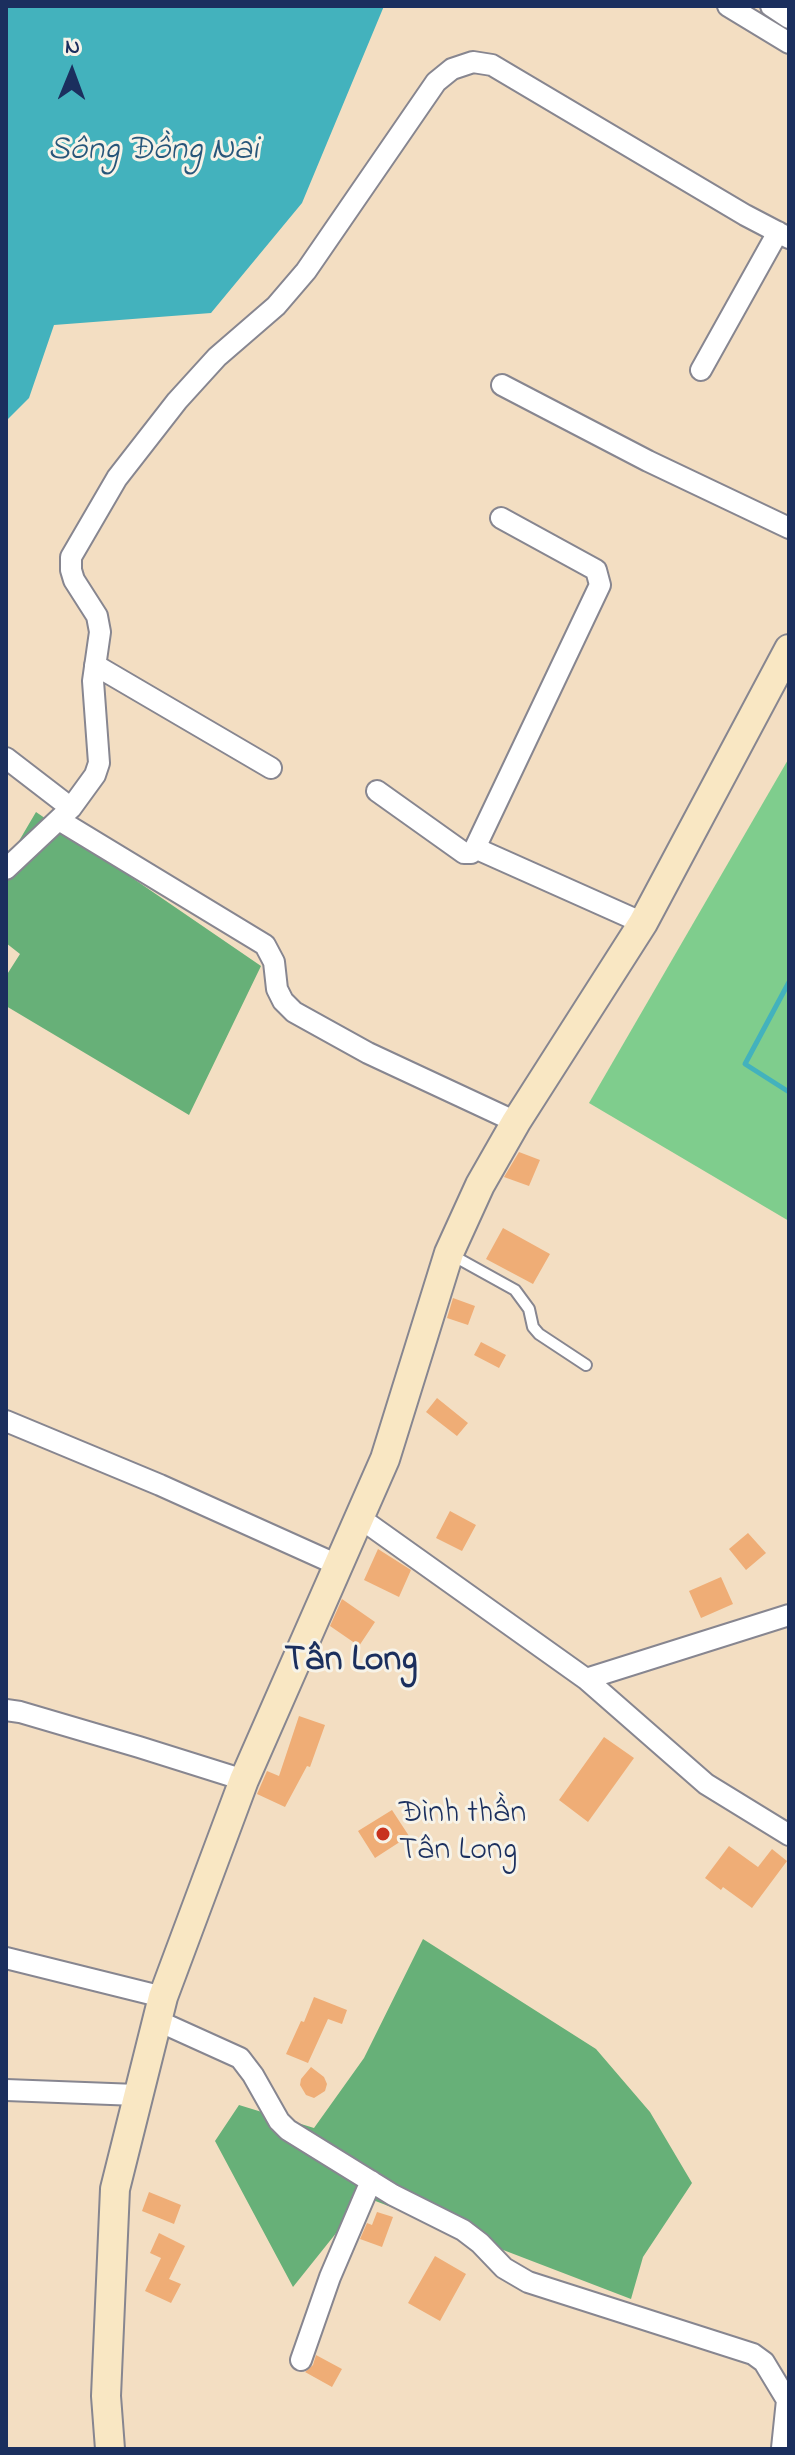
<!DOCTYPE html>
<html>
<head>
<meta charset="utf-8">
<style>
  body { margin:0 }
  #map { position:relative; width:795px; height:2455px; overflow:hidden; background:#f3dec2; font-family:"Indie Flower",sans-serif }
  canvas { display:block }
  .frame { position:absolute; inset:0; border:8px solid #1b2f5e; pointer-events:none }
  .north { position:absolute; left:32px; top:32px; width:80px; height:80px; -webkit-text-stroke:6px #f7f3e8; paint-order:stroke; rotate:1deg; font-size:22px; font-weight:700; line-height:32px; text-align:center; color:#1b2f5e }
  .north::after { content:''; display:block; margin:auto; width:28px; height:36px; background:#1b2f5e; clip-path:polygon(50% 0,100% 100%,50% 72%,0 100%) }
</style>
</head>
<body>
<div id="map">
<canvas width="795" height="2455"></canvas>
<div class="frame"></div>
<div class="north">N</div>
</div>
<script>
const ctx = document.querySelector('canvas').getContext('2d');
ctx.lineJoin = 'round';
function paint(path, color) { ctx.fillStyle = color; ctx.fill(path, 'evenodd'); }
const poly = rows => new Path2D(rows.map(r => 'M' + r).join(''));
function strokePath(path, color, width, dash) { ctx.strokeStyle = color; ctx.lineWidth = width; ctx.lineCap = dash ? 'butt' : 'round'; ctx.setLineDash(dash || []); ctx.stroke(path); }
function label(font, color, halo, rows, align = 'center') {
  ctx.font = font + ' "Indie Flower",sans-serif'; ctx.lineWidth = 6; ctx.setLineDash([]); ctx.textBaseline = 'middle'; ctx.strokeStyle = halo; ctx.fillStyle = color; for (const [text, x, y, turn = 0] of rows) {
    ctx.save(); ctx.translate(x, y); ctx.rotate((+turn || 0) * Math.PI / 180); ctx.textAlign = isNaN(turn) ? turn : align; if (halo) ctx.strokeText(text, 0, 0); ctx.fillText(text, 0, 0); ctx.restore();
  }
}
paint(poly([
  [789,758,789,1221,589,1103]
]), '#7fcd8d');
paint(poly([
  [36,812,261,966,189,1115,6,1006,6,976,20,954,6,943,6,863],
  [423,1939,596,2049,650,2112,692,2183,643,2257,631,2299,365,2197,293,2287,215,2141,239,2105,314,2128,364,2058]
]), '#67b078');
paint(poly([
  [6,6,384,6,302,203,211,313,54,325,29,398,6,421]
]), '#43b2bd');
strokePath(poly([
  [789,982,745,1064,789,1092]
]), '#43b2bd', 5);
paint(poly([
  [519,1152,540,1160,529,1186,504,1177],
  [503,1228,550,1254,533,1284,486,1259],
  [453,1298,475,1306,468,1325,447,1318],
  [481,1342,506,1355,499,1368,474,1355],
  [437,1398,468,1423,457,1436,426,1412],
  [450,1511,476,1525,462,1551,436,1538],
  [748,1533,766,1553,746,1570,729,1549],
  [378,1549,411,1570,399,1597,364,1580],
  [721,1577,733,1604,701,1618,689,1591],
  [342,1599,375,1622,359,1646,330,1626],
  [299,1716,325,1725,310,1767,307,1766,285,1807,257,1794,267,1771,279,1776],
  [604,1737,634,1758,588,1822,559,1800],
  [392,1810,409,1836,375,1858,358,1831],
  [729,1846,758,1867,772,1849,787,1861,752,1908,723,1887,721,1890,705,1878],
  [314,1997,347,2010,342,2024,328,2019,308,2063,286,2054,301,2021,304,2022],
  [311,2067,324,2077,327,2084,325,2091,314,2098,306,2095,300,2085,301,2079],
  [149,2192,181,2205,174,2224,142,2211],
  [377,2212,393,2217,382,2247,360,2239,367,2223,372,2225],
  [159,2233,185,2246,169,2279,181,2284,171,2303,145,2291,161,2258,150,2253],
  [435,2256,466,2274,440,2321,408,2303],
  [316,2355,342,2369,332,2387,305,2372,313,2365]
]), '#efad76');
const lane = poly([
  [450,1254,515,1290,529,1309,533,1327,539,1334,586,1365]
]);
const street = poly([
  [728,6,789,43],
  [771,6,789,18],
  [701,370,778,232],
  [502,385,648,461,789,528],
  [95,665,271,768],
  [6,758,71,808],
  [377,791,464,853,471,853,475,848,643,923],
  [59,820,265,945,274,962,277,989,283,1001,294,1012,368,1053,516,1122],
  [475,848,600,585,596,570,501,518],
  [6,869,71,808,95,775,99,763,93,681,100,632,97,616,74,580,71,570,71,557,117,478,177,401,217,357,276,306,306,271,436,82,452,69,473,62,492,65,745,215,789,238],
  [6,1421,160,1485,340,1566],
  [360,1518,586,1679,706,1784,789,1835],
  [586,1679,789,1615],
  [6,1710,20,1712,139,1747,244,1780],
  [6,1958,163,1997],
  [156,2020,240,2058,253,2075,279,2121,288,2130,393,2195,463,2230,480,2243,504,2268,528,2282,753,2354,764,2362,787,2400,782,2448],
  [6,2090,137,2095],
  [301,2360,330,2277,371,2181]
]);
const secondary = poly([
  [110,2449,106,2396,115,2189,163,1997,244,1780,385,1459,449,1253,480,1185,516,1122,643,923,789,649]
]);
strokePath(lane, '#878690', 14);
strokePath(street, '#878690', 24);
strokePath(secondary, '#878690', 32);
strokePath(lane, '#fff', 10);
strokePath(street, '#fff', 20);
strokePath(secondary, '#f9e7c3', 28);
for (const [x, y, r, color] of [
  [383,1834,8,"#c8321e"]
]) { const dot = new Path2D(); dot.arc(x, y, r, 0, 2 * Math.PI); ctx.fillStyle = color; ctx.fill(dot); strokePath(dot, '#f7f3e8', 3); }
label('32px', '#1b2f5e', '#f7f3e8', [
  ["Đình thần",399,1816],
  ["Tân Long",399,1853]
], 'left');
label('italic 34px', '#27567a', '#f7f3e8', [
  ["Sông Đồng Nai",153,152]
]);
label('bold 36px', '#1b2f5e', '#f7f3e8', [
  ["Tân Long",351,1663]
]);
</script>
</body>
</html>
